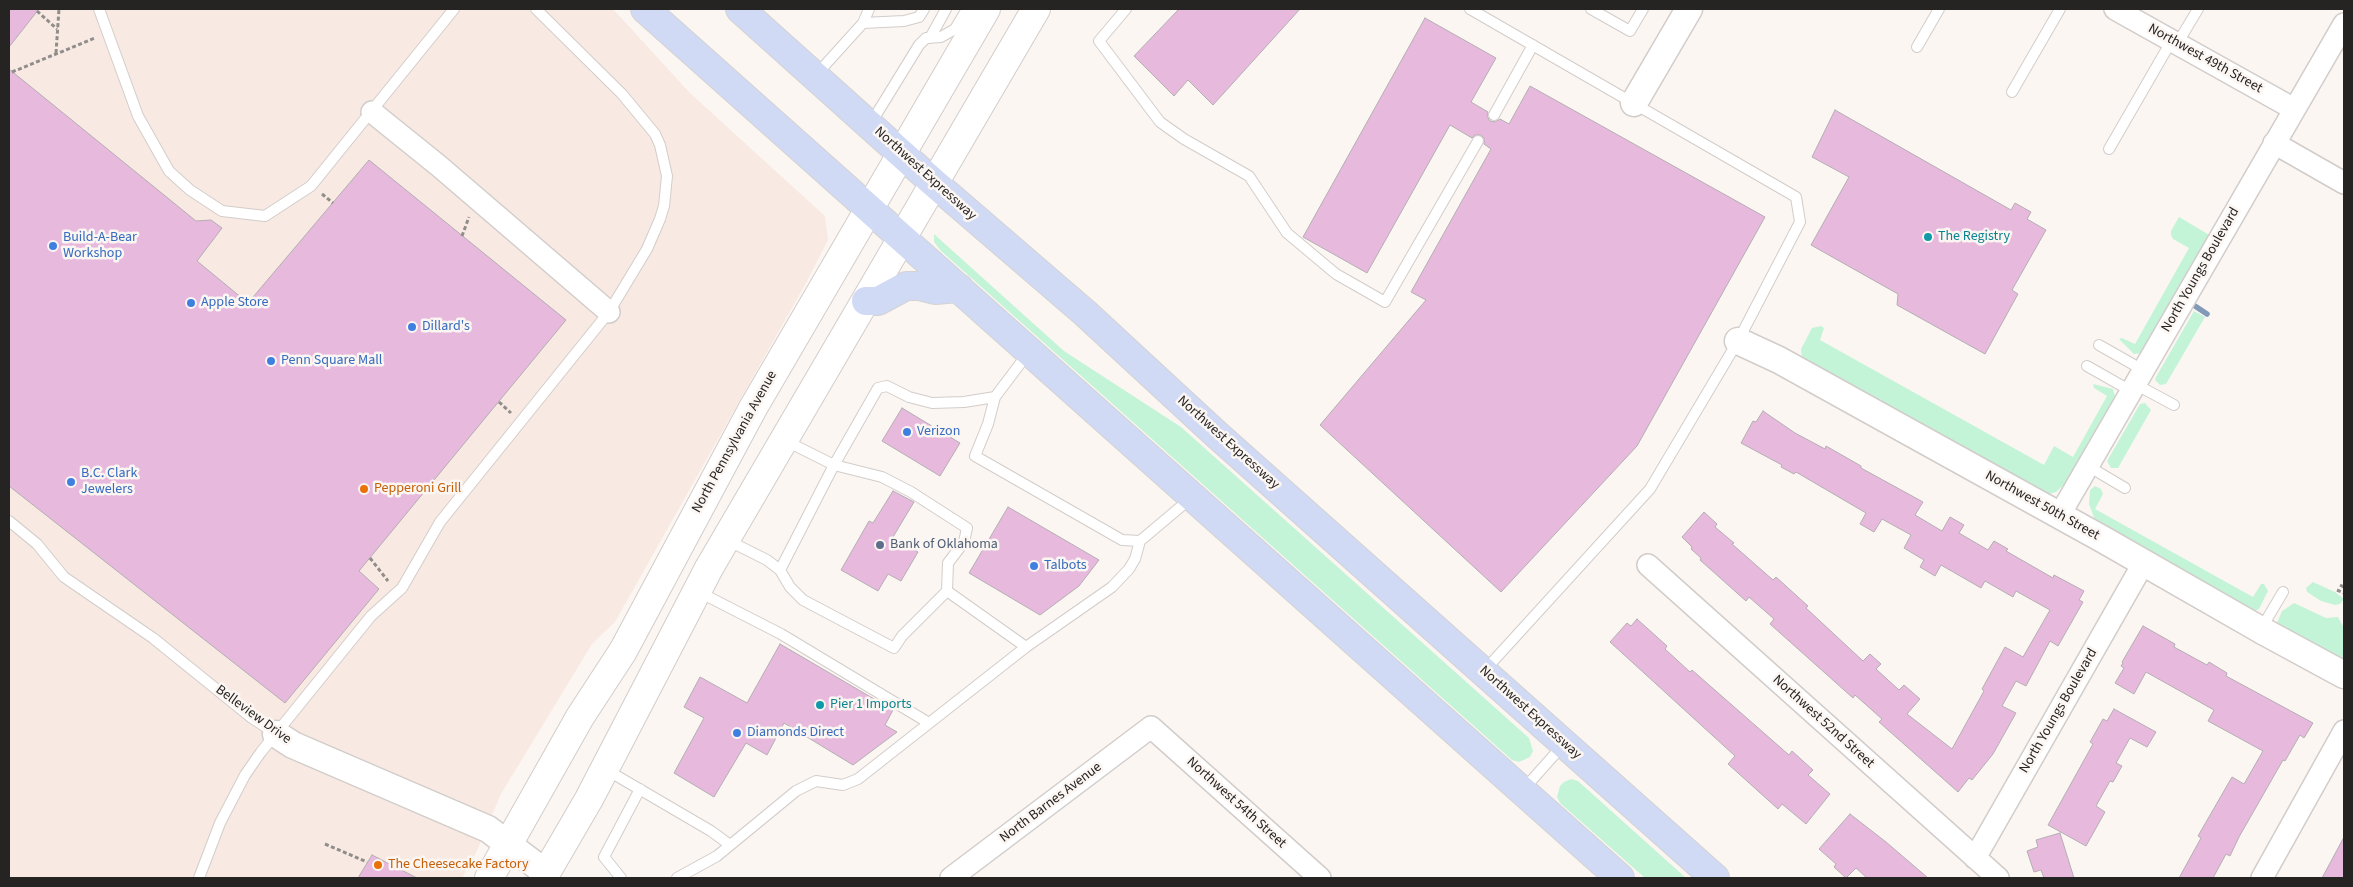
<!DOCTYPE html>
<html>
<head>
<meta charset="utf-8">
<style>
  body { margin:0 }
  #map { position:relative; width:2353px; height:887px; overflow:hidden; background:#fcf6f3; font-family:"Source Sans 3",sans-serif }
  canvas { display:block }
  .frame { position:absolute; inset:0; border:10px solid #262423; pointer-events:none }
</style>
</head>
<body>
<div id="map">
<canvas width="2353" height="887"></canvas>
<div class="frame"></div>
</div>
<script>
const ctx = document.querySelector('canvas').getContext('2d');
ctx.lineJoin = 'round';
function paint(path, color) { ctx.fillStyle = color; ctx.fill(path, 'evenodd'); }
const poly = rows => new Path2D(rows.map(r => 'M' + r).join(''));
function strokePath(path, color, width, dash) { ctx.strokeStyle = color; ctx.lineWidth = width; ctx.lineCap = dash ? 'butt' : 'round'; ctx.setLineDash(dash || []); ctx.stroke(path); }
function label(font, color, halo, rows, align = 'center') {
  ctx.font = font + ' "Source Sans 3",sans-serif'; ctx.lineWidth = 5; ctx.setLineDash([]); ctx.textBaseline = 'middle'; ctx.strokeStyle = halo; ctx.fillStyle = color; for (const [text, x, y, turn = 0] of rows) {
    ctx.save(); ctx.translate(x, y); ctx.rotate((+turn || 0) * Math.PI / 180); ctx.textAlign = isNaN(turn) ? turn : align; if (halo) ctx.strokeText(text, 0, 0); ctx.fillText(text, 0, 0); ctx.restore();
  }
}
paint(poly([
  [9,9,613,9,690,93,825,216,828,240,806,283,615,622,592,644,501,794,476,853,462,878,9,878]
]), '#f8eae3');
paint(poly([
  [2179,217,2211,236,2142,353,2134,354,2119,339,2122,338,2135,344,2189,248,2173,239,2171,235,2171,231],
  [934,234,1064,351,1181,427,1529,738,1533,751,1530,757,1519,762,1512,760,941,251,934,242],
  [2194,311,2205,317,2166,384,2160,385,2155,380,2156,377],
  [1821,326,1824,328,1820,340,2044,465,2054,446,2073,457,2107,396,2094,388,2093,384,2113,389,2116,399,2069,480,2056,492,2045,495,1802,360,1801,349,1812,328],
  [2145,403,2151,410,2118,468,2111,468,2107,461,2140,404],
  [2095,486,2101,489,2103,494,2095,509,2253,597,2261,584,2264,584,2268,591,2259,609,2252,612,2095,520,2089,504,2090,490],
  [2313,582,2335,592,2344,599,2340,604,2335,605,2321,601,2307,592,2306,588],
  [2294,603,2326,618,2338,617,2344,628,2344,664,2279,627,2277,623,2282,611],
  [1571,779,1578,781,1686,878,1645,878,1560,803,1557,797,1560,786,1564,782]
]), '#c3f4d7');
strokePath(poly([
  [2195,306,2207,314]
]), '#819ab7', 5.5);
const building = poly([
  [9,9,39,9,9,47,9,9],
  [1179,9,1300,9,1213,105,1188,80,1174,96,1134,56,1179,9],
  [1425,18,1496,58,1471,102,1488,112,1487,116,1490,121,1495,122,1500,119,1509,124,1530,86,1765,217,1637,446,1501,592,1320,425,1426,300,1411,292,1491,149,1484,144,1484,138,1481,135,1475,135,1472,138,1450,125,1367,273,1303,237,1425,18],
  [9,69,196,221,211,220,222,228,197,261,248,303,369,160,566,320,359,571,379,589,285,703,9,486,9,69],
  [1835,110,2011,210,2015,203,2031,212,2027,219,2046,230,2012,290,2018,294,1985,354,1897,305,1898,294,1811,245,1849,177,1812,157,1835,110],
  [902,408,960,443,940,476,882,441,902,408],
  [1763,411,1795,433,1825,449,1826,446,1861,466,1861,468,1923,502,1915,515,1942,531,1950,517,1964,525,1959,533,1988,550,1994,541,2008,549,2006,551,2053,578,2054,575,2084,591,2079,600,2083,602,2058,646,2050,641,2026,686,2016,681,2002,706,2016,713,1993,754,1972,780,1969,778,1958,792,1879,722,1882,719,1855,695,1853,698,1770,624,1774,619,1749,597,1746,601,1700,560,1701,558,1691,549,1692,547,1682,537,1704,512,1717,524,1715,527,1734,543,1732,544,1773,580,1776,577,1808,606,1806,608,1863,661,1870,654,1881,664,1876,669,1899,690,1904,685,1920,699,1907,714,1952,749,1984,691,1982,689,2005,647,2023,657,2050,610,2016,591,2013,597,1985,581,1981,588,1941,565,1935,576,1920,567,1924,560,1904,548,1911,535,1882,519,1874,532,1860,524,1866,513,1796,472,1794,474,1781,467,1782,465,1741,443,1753,421,1756,422,1763,411],
  [893,491,914,502,893,537,918,552,901,581,888,574,878,591,841,570,869,521,873,523,893,491],
  [1008,507,1099,560,1079,586,1040,615,969,573,1008,507],
  [1637,619,1667,646,1665,649,1690,672,1692,670,1789,755,1792,751,1813,770,1808,775,1830,794,1806,824,1782,804,1778,809,1728,764,1735,756,1610,642,1627,623,1631,626,1637,619],
  [2143,626,2175,644,2174,647,2207,665,2209,662,2227,673,2226,676,2313,723,2304,738,2300,735,2285,761,2283,760,2239,837,2230,856,2226,854,2213,878,2179,878,2201,838,2198,836,2232,777,2244,784,2263,751,2208,721,2214,710,2146,672,2134,694,2115,683,2124,668,2121,666,2123,663,2122,662,2143,626],
  [780,644,893,710,885,725,897,732,853,765,784,723,767,755,746,743,714,797,674,773,704,718,684,707,700,677,747,703,780,644],
  [2114,709,2156,732,2147,747,2130,738,2116,763,2122,766,2113,782,2110,781,2096,806,2105,812,2086,846,2048,825,2093,744,2090,742,2103,719,2107,721,2114,709],
  [1850,814,1886,842,1928,878,1867,878,1856,868,1846,878,1834,867,1836,864,1819,849,1850,814],
  [2060,833,2074,878,2044,878,2041,870,2034,872,2027,851,2038,847,2036,840,2060,833],
  [2344,837,2344,878,2322,878,2344,837],
  [372,855,417,878,358,878,372,855]
]);
paint(building, '#e7b9dd');
strokePath(building, '#b3aeb2', 1);
const service = poly([
  [99,9,138,116,169,171,190,190,222,211,265,216,311,186,454,9],
  [1126,9,1099,41,1160,122,1184,139,1249,176,1287,233,1336,274,1385,302,1478,141],
  [1470,9,1796,197,1800,222,1738,341,1650,489,1485,670],
  [1591,9,1630,31,1643,9],
  [863,23,869,9],
  [930,38,946,9],
  [2177,44,2198,9],
  [1917,47,1939,9],
  [816,75,863,23,904,21,919,17,924,9],
  [2012,92,2060,9],
  [1494,115,1533,45],
  [871,123,919,45,926,38,941,37,955,29,967,9],
  [2109,149,2172,40],
  [2099,345,2143,370],
  [1029,352,995,397,988,424,975,456,1122,540,1140,541,1191,498],
  [2087,366,2131,391],
  [2135,384,2174,405],
  [786,441,834,465,878,388,887,386,909,397,932,403,964,402,995,397],
  [2088,466,2125,488],
  [9,521,37,544,64,577,153,638,252,718,275,733],
  [727,540,767,560,780,570,790,587,803,600,894,648,902,636,947,591,1026,647,1112,587,1129,569,1135,559,1140,541],
  [780,570,834,465,882,477,911,492,967,528,964,542,948,563,947,591],
  [697,591,781,634,929,723],
  [2261,629,2283,592],
  [605,769,711,831,730,845],
  [1523,790,1563,745],
  [199,878,220,823,245,775,261,752,371,616,402,588,440,522,609,312,647,249,660,219,664,206,667,176,660,145,655,134,622,94,536,9],
  [621,878,604,857,640,789],
  [677,878,717,856,796,791,816,781,843,785,858,779,1026,647]
]);
const minor = poly([
  [2115,9,2294,109],
  [372,112,439,166,609,312],
  [2274,143,2344,183],
  [2059,516,2344,24],
  [1648,565,1998,878],
  [1975,858,2143,564],
  [951,878,1151,727,1320,878],
  [2262,878,2344,731]
]);
const tertiary = poly([
  [1634,103,1689,9],
  [1738,341,1779,360,2104,540,2261,630,2344,675],
  [276,734,293,745,488,829,546,873]
]);
const secondary = poly([
  [489,878,580,717,623,651,753,408,986,9],
  [543,878,589,799,709,568,1036,9]
]);
const trunk = poly([
  [645,9,1620,878],
  [740,9,934,183,1085,313,1216,434,1715,878],
  [866,301,878,301,906,286,919,286,935,290,959,288]
]);
strokePath(service, '#d2cdca', 12);
strokePath(minor, '#d2cdca', 24);
strokePath(tertiary, '#d2cdca', 29);
strokePath(secondary, '#d2cdca', 30);
strokePath(trunk, '#d4d3d3', 30);
strokePath(poly([
  [37,11,57,29],
  [56,53,59,9],
  [12,72,95,38],
  [322,194,333,203],
  [462,236,469,217],
  [499,402,511,413],
  [370,558,388,581],
  [2340,585,2344,587],
  [2337,590,2344,593],
  [325,844,367,862]
]), '#918d8b', 3, [4, 2.5]);
strokePath(service, '#fff', 10);
strokePath(minor, '#fff', 21);
strokePath(tertiary, '#fff', 26);
strokePath(secondary, '#fff', 28);
strokePath(trunk, '#d0daf4', 28);
for (const [x, y, r, color] of [
  [1928,237,5,"#0f9aa8"],
  [53,246,5,"#3f7fe0"],
  [191,303,5,"#3f7fe0"],
  [412,327,5,"#3f7fe0"],
  [271,361,5,"#3f7fe0"],
  [907,432,5,"#3f7fe0"],
  [71,482,5,"#3f7fe0"],
  [364,489,5,"#e8710a"],
  [880,545,5,"#5c6f8a"],
  [1034,566,5,"#3f7fe0"],
  [820,705,5,"#0f9aa8"],
  [737,733,5,"#3f7fe0"],
  [378,865,5,"#e8710a"]
]) { const dot = new Path2D(); dot.arc(x, y, r, 0, 2 * Math.PI); ctx.fillStyle = color; ctx.fill(dot); strokePath(dot, '#fcf6f3', 2); }
label('14px', '#262423', '#fcf6f3', [
  ["Northwest 49th Street",2205,59,29],
  ["Northwest Expressway",925,174,42],
  ["North Youngs Boulevard",2201,270,-60],
  ["North Pennsylvania Avenue",735,442,-61],
  ["Northwest Expressway",1228,443,42],
  ["Northwest 50th Street",2042,506,29],
  ["North Youngs Boulevard",2059,711,-60],
  ["Northwest Expressway",1530,713,42],
  ["Belleview Drive",253,715,36],
  ["Northwest 52nd Street",1823,722,42],
  ["North Barnes Avenue",1051,803,-37],
  ["Northwest 54th Street",1236,803,42]
]);
label('14px', '#0d838f', '#fcf6f3', [
  ["The Registry",1938,237],
  ["Pier 1 Imports",830,705]
], 'left');
label('14px', '#366cbe', '#fcf6f3', [
  ["Build-A-Bear",63,238],
  ["Workshop",63,254],
  ["Apple Store",201,303],
  ["Dillard's",422,327],
  ["Penn Square Mall",281,361],
  ["Verizon",917,432],
  ["B.C. Clark",81,474],
  ["Jewelers",81,490],
  ["Talbots",1044,566],
  ["Diamonds Direct",747,733]
], 'left');
label('14px', '#c56008', '#fcf6f3', [
  ["Pepperoni Grill",374,489],
  ["The Cheesecake Factory",388,865]
], 'left');
label('14px', '#4e5e75', '#fcf6f3', [
  ["Bank of Oklahoma",890,545]
], 'left');
</script>
</body>
</html>
